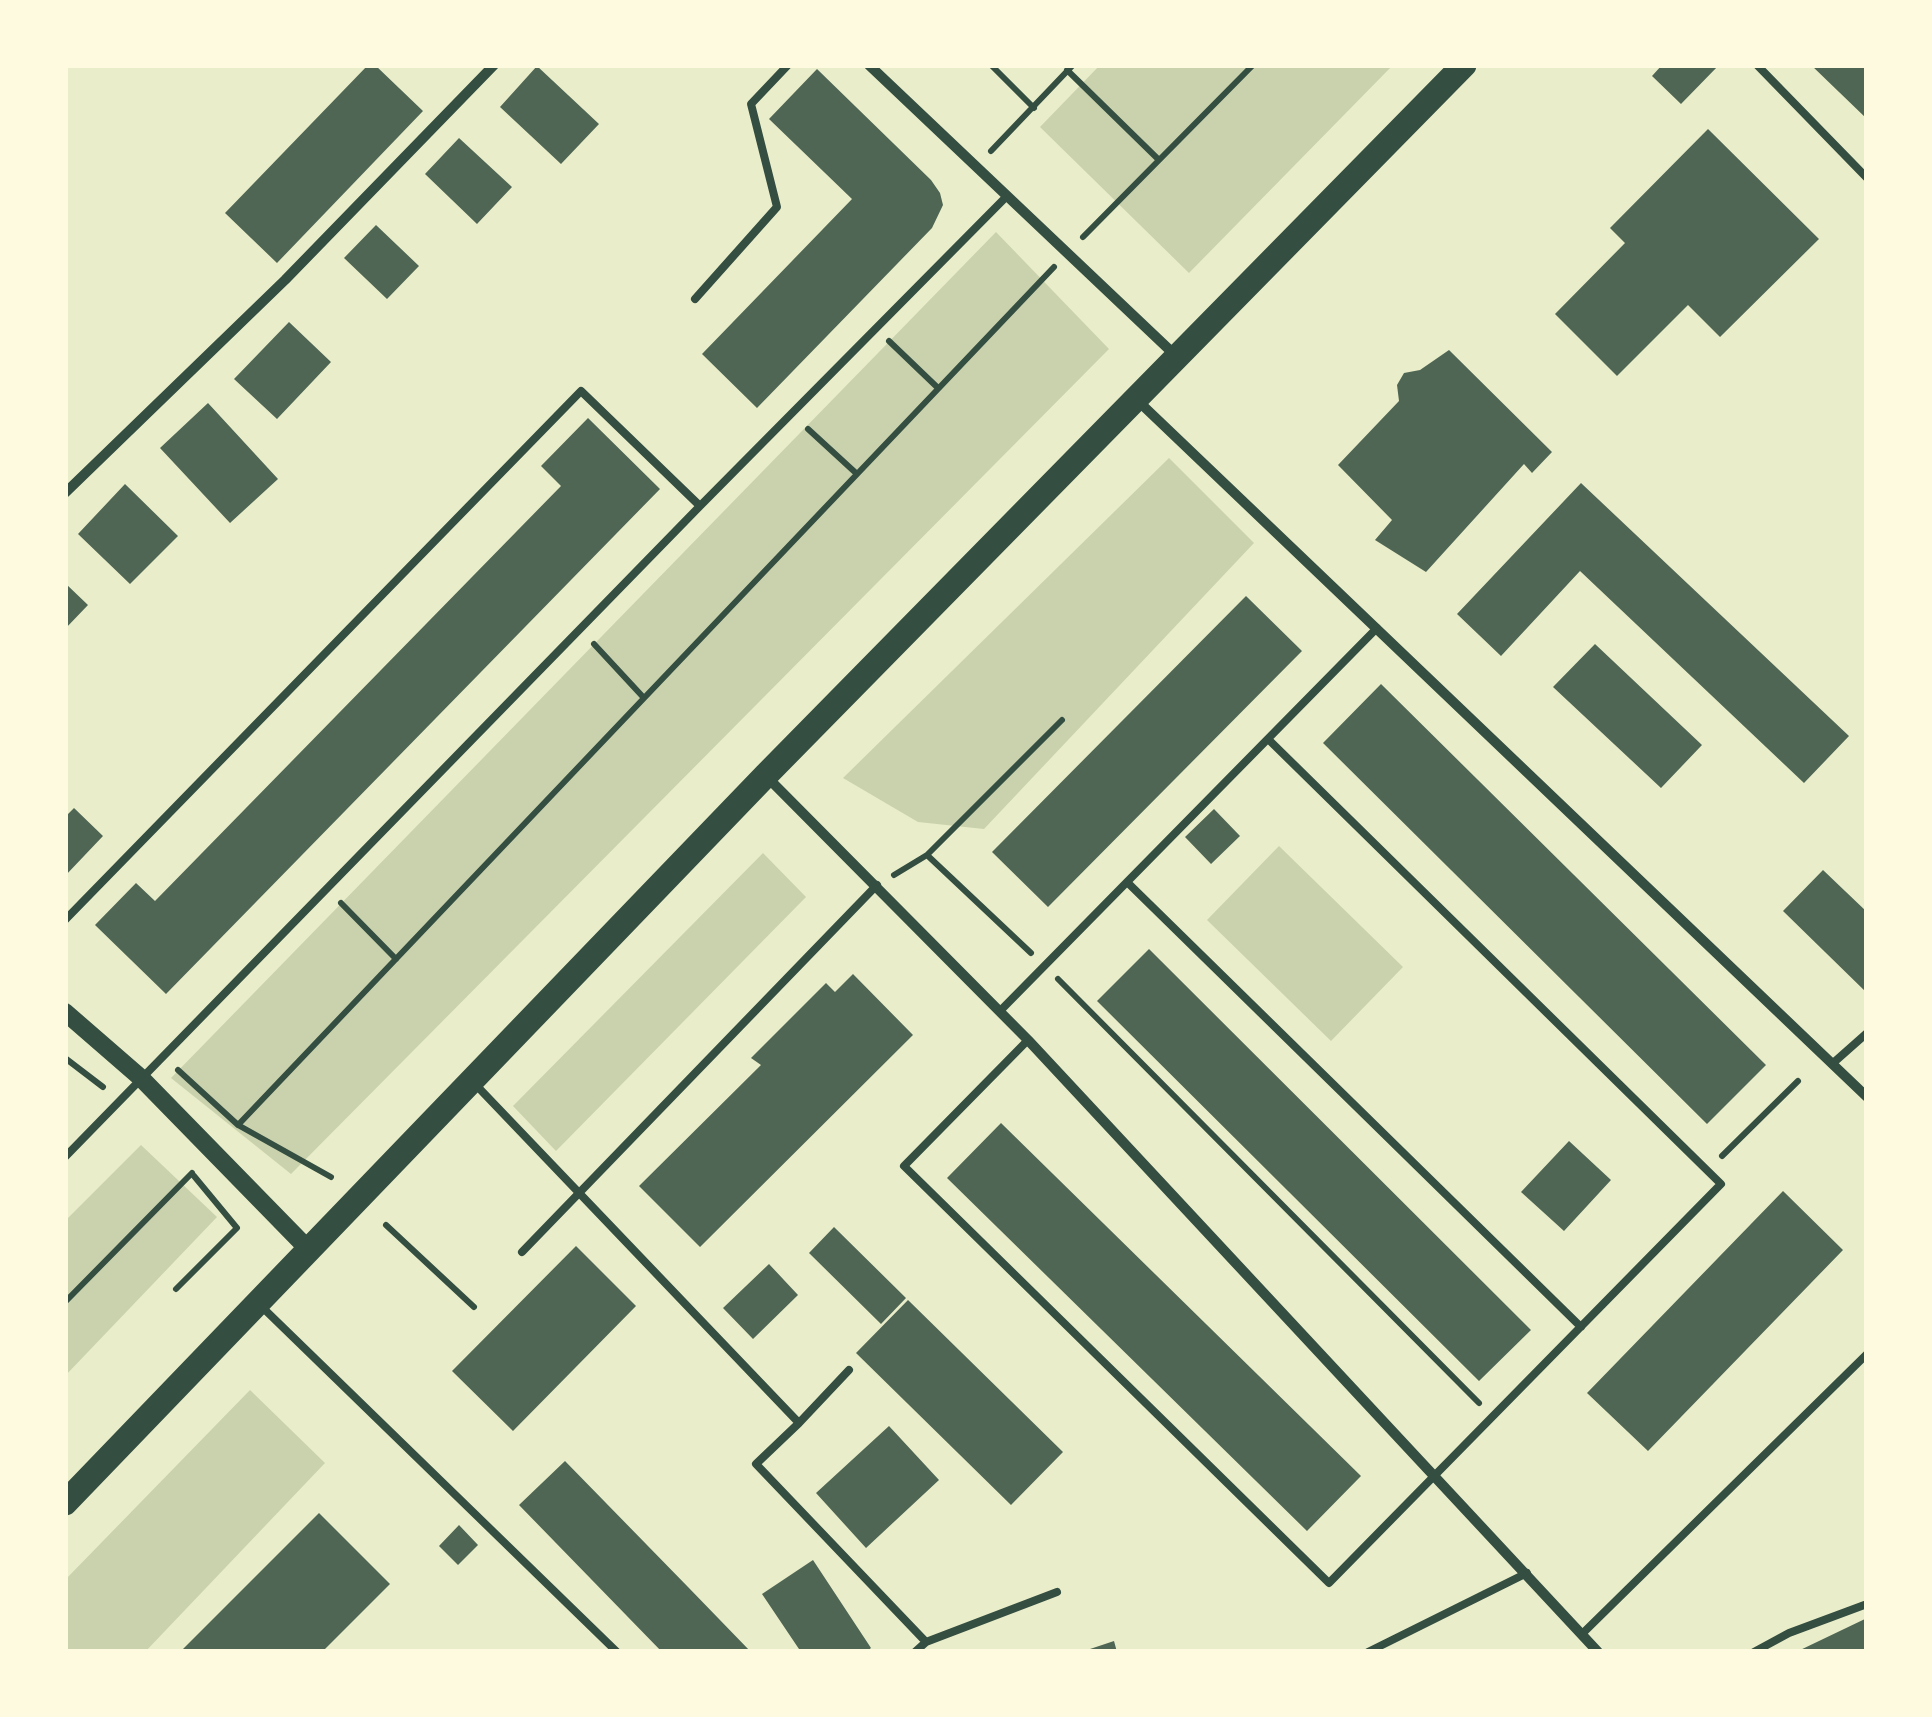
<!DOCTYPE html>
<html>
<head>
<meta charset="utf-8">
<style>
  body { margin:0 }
  #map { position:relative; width:1932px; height:1717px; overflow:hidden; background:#e9edc9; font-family:Roboto,sans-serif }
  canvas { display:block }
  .frame { position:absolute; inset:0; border:68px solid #fefae0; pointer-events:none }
</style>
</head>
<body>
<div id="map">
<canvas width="1932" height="1717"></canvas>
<div class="frame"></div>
</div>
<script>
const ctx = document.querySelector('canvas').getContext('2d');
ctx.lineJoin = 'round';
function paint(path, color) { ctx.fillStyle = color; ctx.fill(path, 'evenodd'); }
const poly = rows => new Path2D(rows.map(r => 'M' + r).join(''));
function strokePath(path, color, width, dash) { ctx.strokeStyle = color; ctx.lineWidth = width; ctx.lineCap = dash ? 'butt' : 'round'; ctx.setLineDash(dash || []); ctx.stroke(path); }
paint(poly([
  [1100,65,1393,65,1189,273,1040,127],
  [996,232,1109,349,291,1174,171,1078],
  [1169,458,1254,543,984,829,918,822,843,778],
  [1279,846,1403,967,1331,1041,1207,920],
  [763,853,806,897,556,1151,513,1106],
  [141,1145,217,1217,65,1376,65,1221],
  [250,1390,325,1463,145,1652,65,1652,65,1580]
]), '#cad2ad');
paint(poly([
  [368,65,375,65,423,111,277,263,225,213],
  [1662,65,1719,65,1681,104,1652,76],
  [1811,65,1867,65,1867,119],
  [537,66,599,124,561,164,500,107],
  [817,69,931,180,940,193,943,205,932,228,757,408,702,354,852,199,769,119],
  [1708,129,1819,239,1720,337,1688,305,1617,376,1555,314,1625,243,1610,228],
  [459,138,512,187,477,224,425,174],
  [376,225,419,266,387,299,344,258],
  [289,322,331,362,277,419,234,379],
  [1449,350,1552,452,1532,473,1524,464,1426,572,1375,540,1392,520,1338,465,1399,401,1397,385,1404,373,1420,370],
  [208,403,278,479,230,523,160,448],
  [588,418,660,489,166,994,95,925,136,883,155,901,561,486,541,466],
  [1581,483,1849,736,1804,783,1580,571,1501,656,1457,614],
  [125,484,178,536,130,584,78,534],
  [65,583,88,605,65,629],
  [1246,596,1302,651,1048,907,992,852],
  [1595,644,1702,745,1661,788,1553,687],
  [1381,684,1766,1065,1707,1124,1323,743],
  [74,808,103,836,65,876,65,817],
  [1214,809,1240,836,1211,864,1185,837],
  [1823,870,1867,912,1867,993,1783,911],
  [1149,949,1531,1330,1479,1381,1097,1001],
  [853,974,913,1035,700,1247,639,1186,761,1065,751,1058,826,983,835,992],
  [1001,1123,1361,1476,1307,1531,947,1178],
  [1569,1141,1611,1180,1564,1231,1521,1192],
  [1783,1191,1843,1250,1648,1451,1587,1393],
  [834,1227,906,1298,881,1324,809,1253],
  [576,1246,636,1306,513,1431,452,1371],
  [769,1264,798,1295,753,1339,723,1308],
  [908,1300,1063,1452,1011,1505,856,1353],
  [889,1426,939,1480,866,1548,816,1493],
  [565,1461,688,1587,751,1652,662,1652,519,1505],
  [319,1513,390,1584,322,1652,180,1652],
  [459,1525,478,1545,458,1565,439,1546],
  [813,1560,871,1648,866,1652,801,1652,762,1594],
  [1867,1618,1867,1652,1796,1652],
  [1114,1641,1117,1652,1084,1652,1084,1651]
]), '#4f6655');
strokePath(poly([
  [991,65,1034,108],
  [1067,70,1159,160],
  [991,151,1073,65],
  [1083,237,1253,65],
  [889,341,938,388],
  [808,429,857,474],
  [594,644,644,698],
  [894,875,927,855],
  [341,903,396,959],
  [1031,953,927,855,1062,720],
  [1058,979,1479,1403],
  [65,1058,103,1087],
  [178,1070,238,1125,331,1177],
  [238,1125,1054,267],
  [1722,1156,1798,1081],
  [386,1225,474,1307],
  [176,1289,237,1228,194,1176],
  [65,1302,192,1173]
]), '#344e41', 6);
strokePath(poly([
  [1757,65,1867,178],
  [695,299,777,207,751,104,788,65],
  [1127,882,1581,1327],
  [65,920,581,391,700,506],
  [1000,1011,1377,628],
  [1028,1040,904,1166,1329,1583,1721,1184,1268,739],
  [1832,1064,1867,1033],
  [475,1084,799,1423,756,1464,926,1642],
  [65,1157,700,506,1007,196],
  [522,1252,877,885],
  [261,1306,617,1652],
  [799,1423,849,1370],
  [1583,1633,1867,1354],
  [915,1652,926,1642,1057,1592],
  [1368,1652,1527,1573],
  [1754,1652,1789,1633,1867,1604]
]), '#344e41', 8);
strokePath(poly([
  [869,65,1176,356],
  [1136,399,1867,1097],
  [65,493,285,280,494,65],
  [766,776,1028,1040,1598,1652]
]), '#344e41', 10);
strokePath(poly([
  [65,1012,141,1078,309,1250]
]), '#344e41', 18);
strokePath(poly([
  [65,1503,766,775,1464,65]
]), '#344e41', 25);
</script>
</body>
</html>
